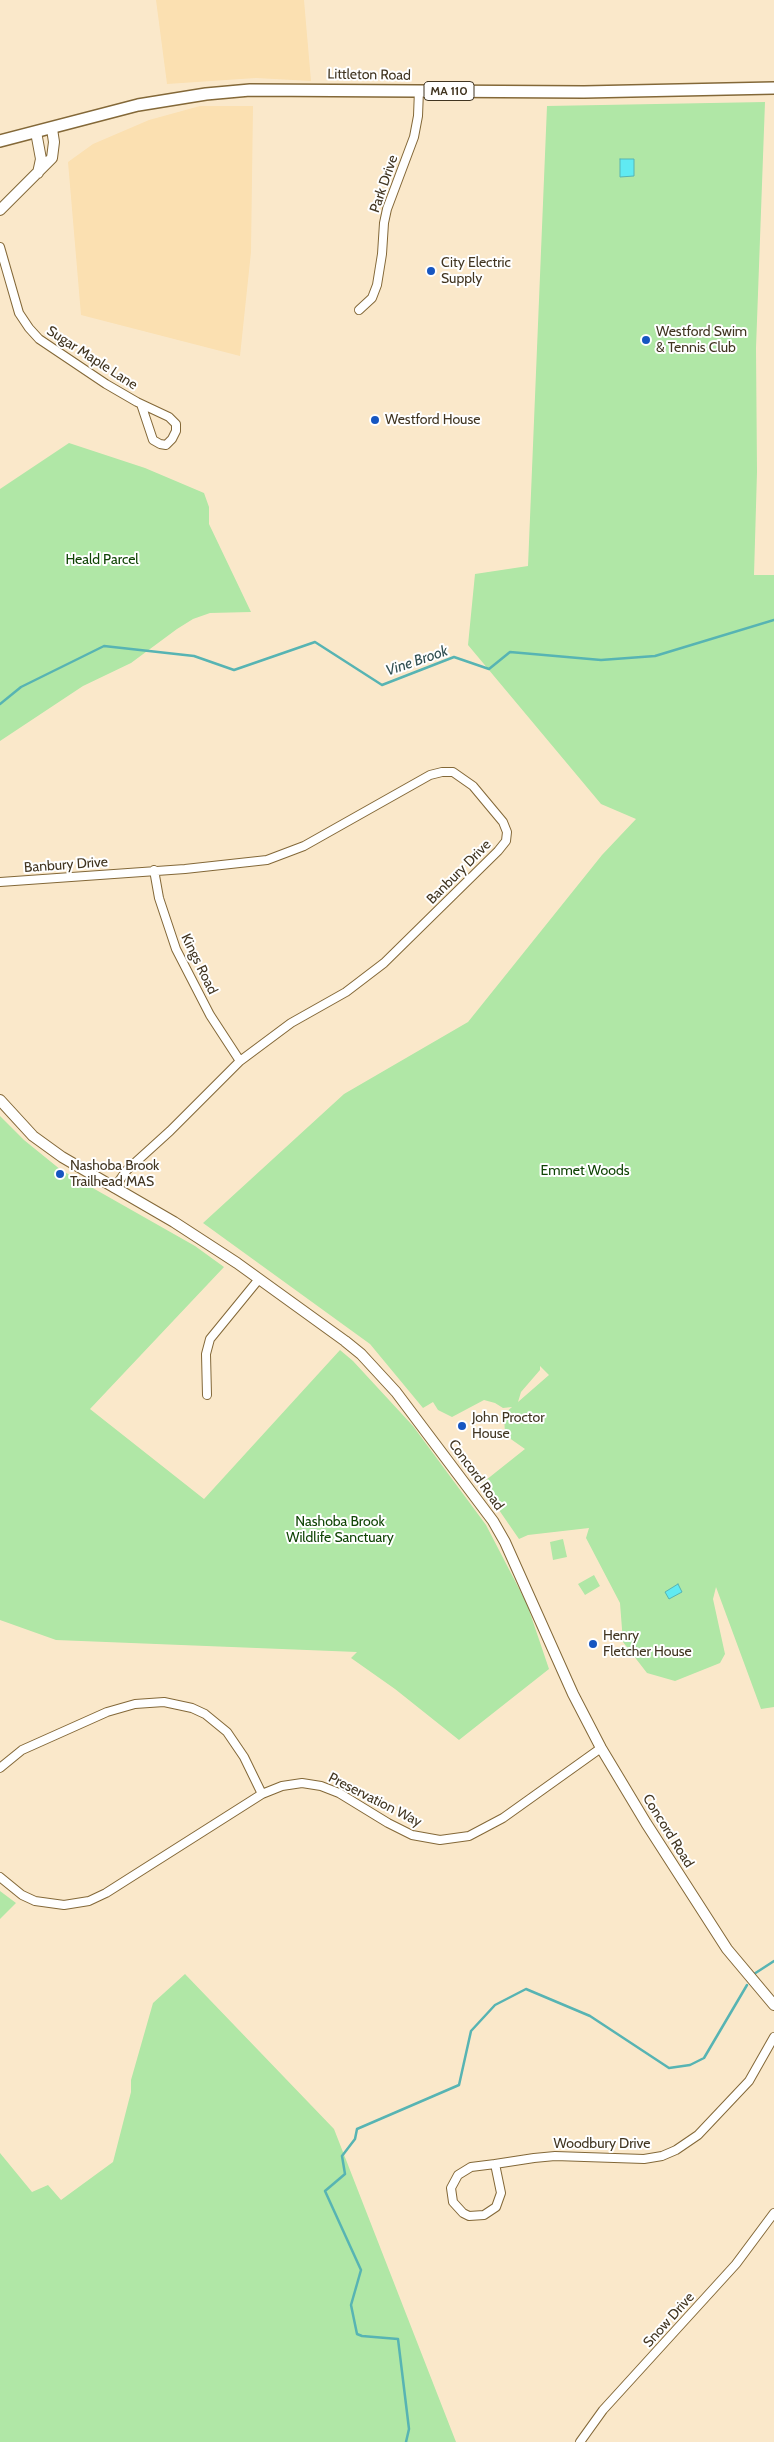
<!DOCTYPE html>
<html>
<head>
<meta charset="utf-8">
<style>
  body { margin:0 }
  canvas { display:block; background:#fae8ca }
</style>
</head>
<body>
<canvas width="774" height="2442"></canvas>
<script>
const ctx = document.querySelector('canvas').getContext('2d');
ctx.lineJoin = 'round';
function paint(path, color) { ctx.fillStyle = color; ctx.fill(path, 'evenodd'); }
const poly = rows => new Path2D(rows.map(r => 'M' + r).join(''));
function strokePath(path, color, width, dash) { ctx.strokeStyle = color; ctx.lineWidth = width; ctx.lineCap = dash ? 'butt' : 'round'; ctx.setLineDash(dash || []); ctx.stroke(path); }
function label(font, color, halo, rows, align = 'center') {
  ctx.font = font + ' Cabin,sans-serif'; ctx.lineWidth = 4; ctx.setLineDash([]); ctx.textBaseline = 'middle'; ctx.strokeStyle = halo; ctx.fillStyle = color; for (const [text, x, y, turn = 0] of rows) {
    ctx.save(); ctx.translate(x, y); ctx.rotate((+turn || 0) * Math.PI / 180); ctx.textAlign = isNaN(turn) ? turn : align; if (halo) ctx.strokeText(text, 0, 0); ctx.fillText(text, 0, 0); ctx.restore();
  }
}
paint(poly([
  [156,0,304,0,311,81,256,78,167,84],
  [200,106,253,106,251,252,240,356,81,315,68,162,93,144,149,120]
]), '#fbe0b1');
paint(poly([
  [765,102,756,348,757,472,754,575,774,575,774,1707,761,1709,716,1587,713,1599,725,1654,720,1663,675,1681,647,1673,623,1642,620,1603,586,1538,589,1528,528,1535,519,1539,481,1484,525,1449,505,1435,504,1414,512,1407,503,1408,495,1403,484,1400,452,1417,438,1410,433,1402,423,1408,370,1344,203,1223,344,1094,468,1022,602,855,636,819,601,804,468,645,475,574,528,566,547,106],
  [540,1366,549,1375,518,1402,521,1392,540,1370],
  [69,443,145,468,204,493,209,507,209,524,251,612,210,613,193,619,177,629,131,663,83,686,0,741,0,489],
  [0,1116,24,1140,61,1170,195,1246,224,1267,90,1409,204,1499,340,1350,353,1361,413,1426,486,1525,527,1604,549,1669,459,1740,395,1689,351,1658,357,1652,56,1640,0,1620],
  [563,1539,567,1557,553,1560,550,1542],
  [594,1575,600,1586,585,1595,578,1584],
  [0,1891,16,1903,0,1919],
  [185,1974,334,2129,456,2442,0,2442,0,2153,32,2192,48,2185,61,2200,113,2162,131,2092,131,2080,153,2003]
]), '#b0e7a6');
const water = poly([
  [620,159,634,159,634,176,620,177,620,159],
  [678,1584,682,1592,669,1599,665,1592,678,1584]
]);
paint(water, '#60eaf2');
strokePath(water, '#57b4b3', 1);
strokePath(poly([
  [0,704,21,687,104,646,194,656,234,670,315,642,382,685,454,657,489,669,510,652,601,660,655,656,774,620],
  [754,1974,774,1961],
  [406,2442,409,2429,398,2339,362,2336,357,2334,351,2305,361,2270,325,2191,345,2174,342,2156,355,2139,357,2129,459,2085,471,2031,495,2005,526,1989,590,2016,669,2068,690,2065,704,2058,747,1985]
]), '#57b4b3', 2.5);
const minor = poly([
  [0,247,19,313,29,328,39,339,106,384,137,402,169,417,176,424,176,431,172,439,166,445,160,444,153,440,141,404],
  [359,310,372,298,377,285,382,254,384,223,387,209,414,137,418,116,419,90],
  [154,870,159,898,176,949,210,1015,240,1061],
  [0,882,185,869,267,860,304,846,430,775,442,772,453,772,473,786,503,822,507,832,506,841,498,851,384,963,346,992,291,1023,240,1061,170,1131,127,1170,114,1188],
  [207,1395,206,1354,210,1339,259,1279],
  [0,1768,22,1750,107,1712,135,1704,164,1702,192,1708,205,1714,227,1732,244,1757,262,1794],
  [0,1877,22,1895,35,1901,64,1905,89,1901,106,1893,262,1794,282,1786,302,1783,321,1786,339,1793,388,1823,412,1835,440,1840,469,1836,503,1818,601,1748],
  [495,2164,501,2193,496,2207,484,2215,469,2216,463,2213,453,2202,451,2188,458,2175,471,2167,495,2164,534,2158,555,2156,644,2159,662,2156,676,2150,698,2135,749,2081,774,2037],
  [580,2442,603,2410,736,2264,774,2213]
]);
const secondary = poly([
  [36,132,41,159,38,173],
  [0,210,52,158,54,142,52,129],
  [0,1100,33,1136,62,1157,174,1222,237,1263,345,1341,361,1354,396,1392,493,1521,505,1542,573,1694,601,1748,646,1823,727,1949,774,2005]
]);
const primary = poly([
  [0,141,138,105,206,94,250,90,584,92,774,88]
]);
strokePath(minor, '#836838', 10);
strokePath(secondary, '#836838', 12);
strokePath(primary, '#836838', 14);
strokePath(minor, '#fff', 8);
strokePath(secondary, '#fff', 10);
strokePath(primary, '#fff', 11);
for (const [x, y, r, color] of [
  [431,271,5,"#1656c1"],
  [646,340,5,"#1656c1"],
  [375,420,5,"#1656c1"],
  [60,1174,5,"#1656c1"],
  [462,1426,5,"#1656c1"],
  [593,1644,5,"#1656c1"]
]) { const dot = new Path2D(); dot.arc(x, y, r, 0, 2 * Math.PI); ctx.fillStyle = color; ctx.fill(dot); strokePath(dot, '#fff', 2); }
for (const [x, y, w] of [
  [449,91,50]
]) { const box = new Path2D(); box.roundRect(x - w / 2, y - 9.5, w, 19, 4); ctx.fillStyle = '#fff'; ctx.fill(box); strokePath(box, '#413521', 1); }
label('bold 12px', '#413521', null, [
  ["MA 110",449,91]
]);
label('14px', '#413521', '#fff', [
  ["Littleton Road",369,75,1],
  ["Park Drive",384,184,-71],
  ["Sugar Maple Lane",92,358,33],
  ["Banbury Drive",66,865,-4],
  ["Banbury Drive",459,872,-45],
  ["Kings Road",199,964,64],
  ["Concord Road",476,1475,54],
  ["Preservation Way",375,1800,27],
  ["Concord Road",668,1831,58],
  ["Woodbury Drive",602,2144],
  ["Snow Drive",669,2320,-48]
]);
label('14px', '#413521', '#fff', [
  ["City Electric",441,263],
  ["Supply",441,279],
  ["Westford Swim",656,332],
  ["& Tennis Club",656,348],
  ["Westford House",385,420],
  ["Nashoba Brook",70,1166],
  ["Trailhead MAS",70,1182],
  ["John Proctor",472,1418],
  ["House",472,1434],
  ["Henry",603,1636],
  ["Fletcher House",603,1652]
], 'left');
label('14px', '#0f4404', '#fff', [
  ["Heald Parcel",102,560],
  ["Emmet Woods",585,1171],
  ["Nashoba Brook",340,1522],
  ["Wildlife Sanctuary",340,1538]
]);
label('italic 15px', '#314f51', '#fff', [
  ["Vine Brook",417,661,-19]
]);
</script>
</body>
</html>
